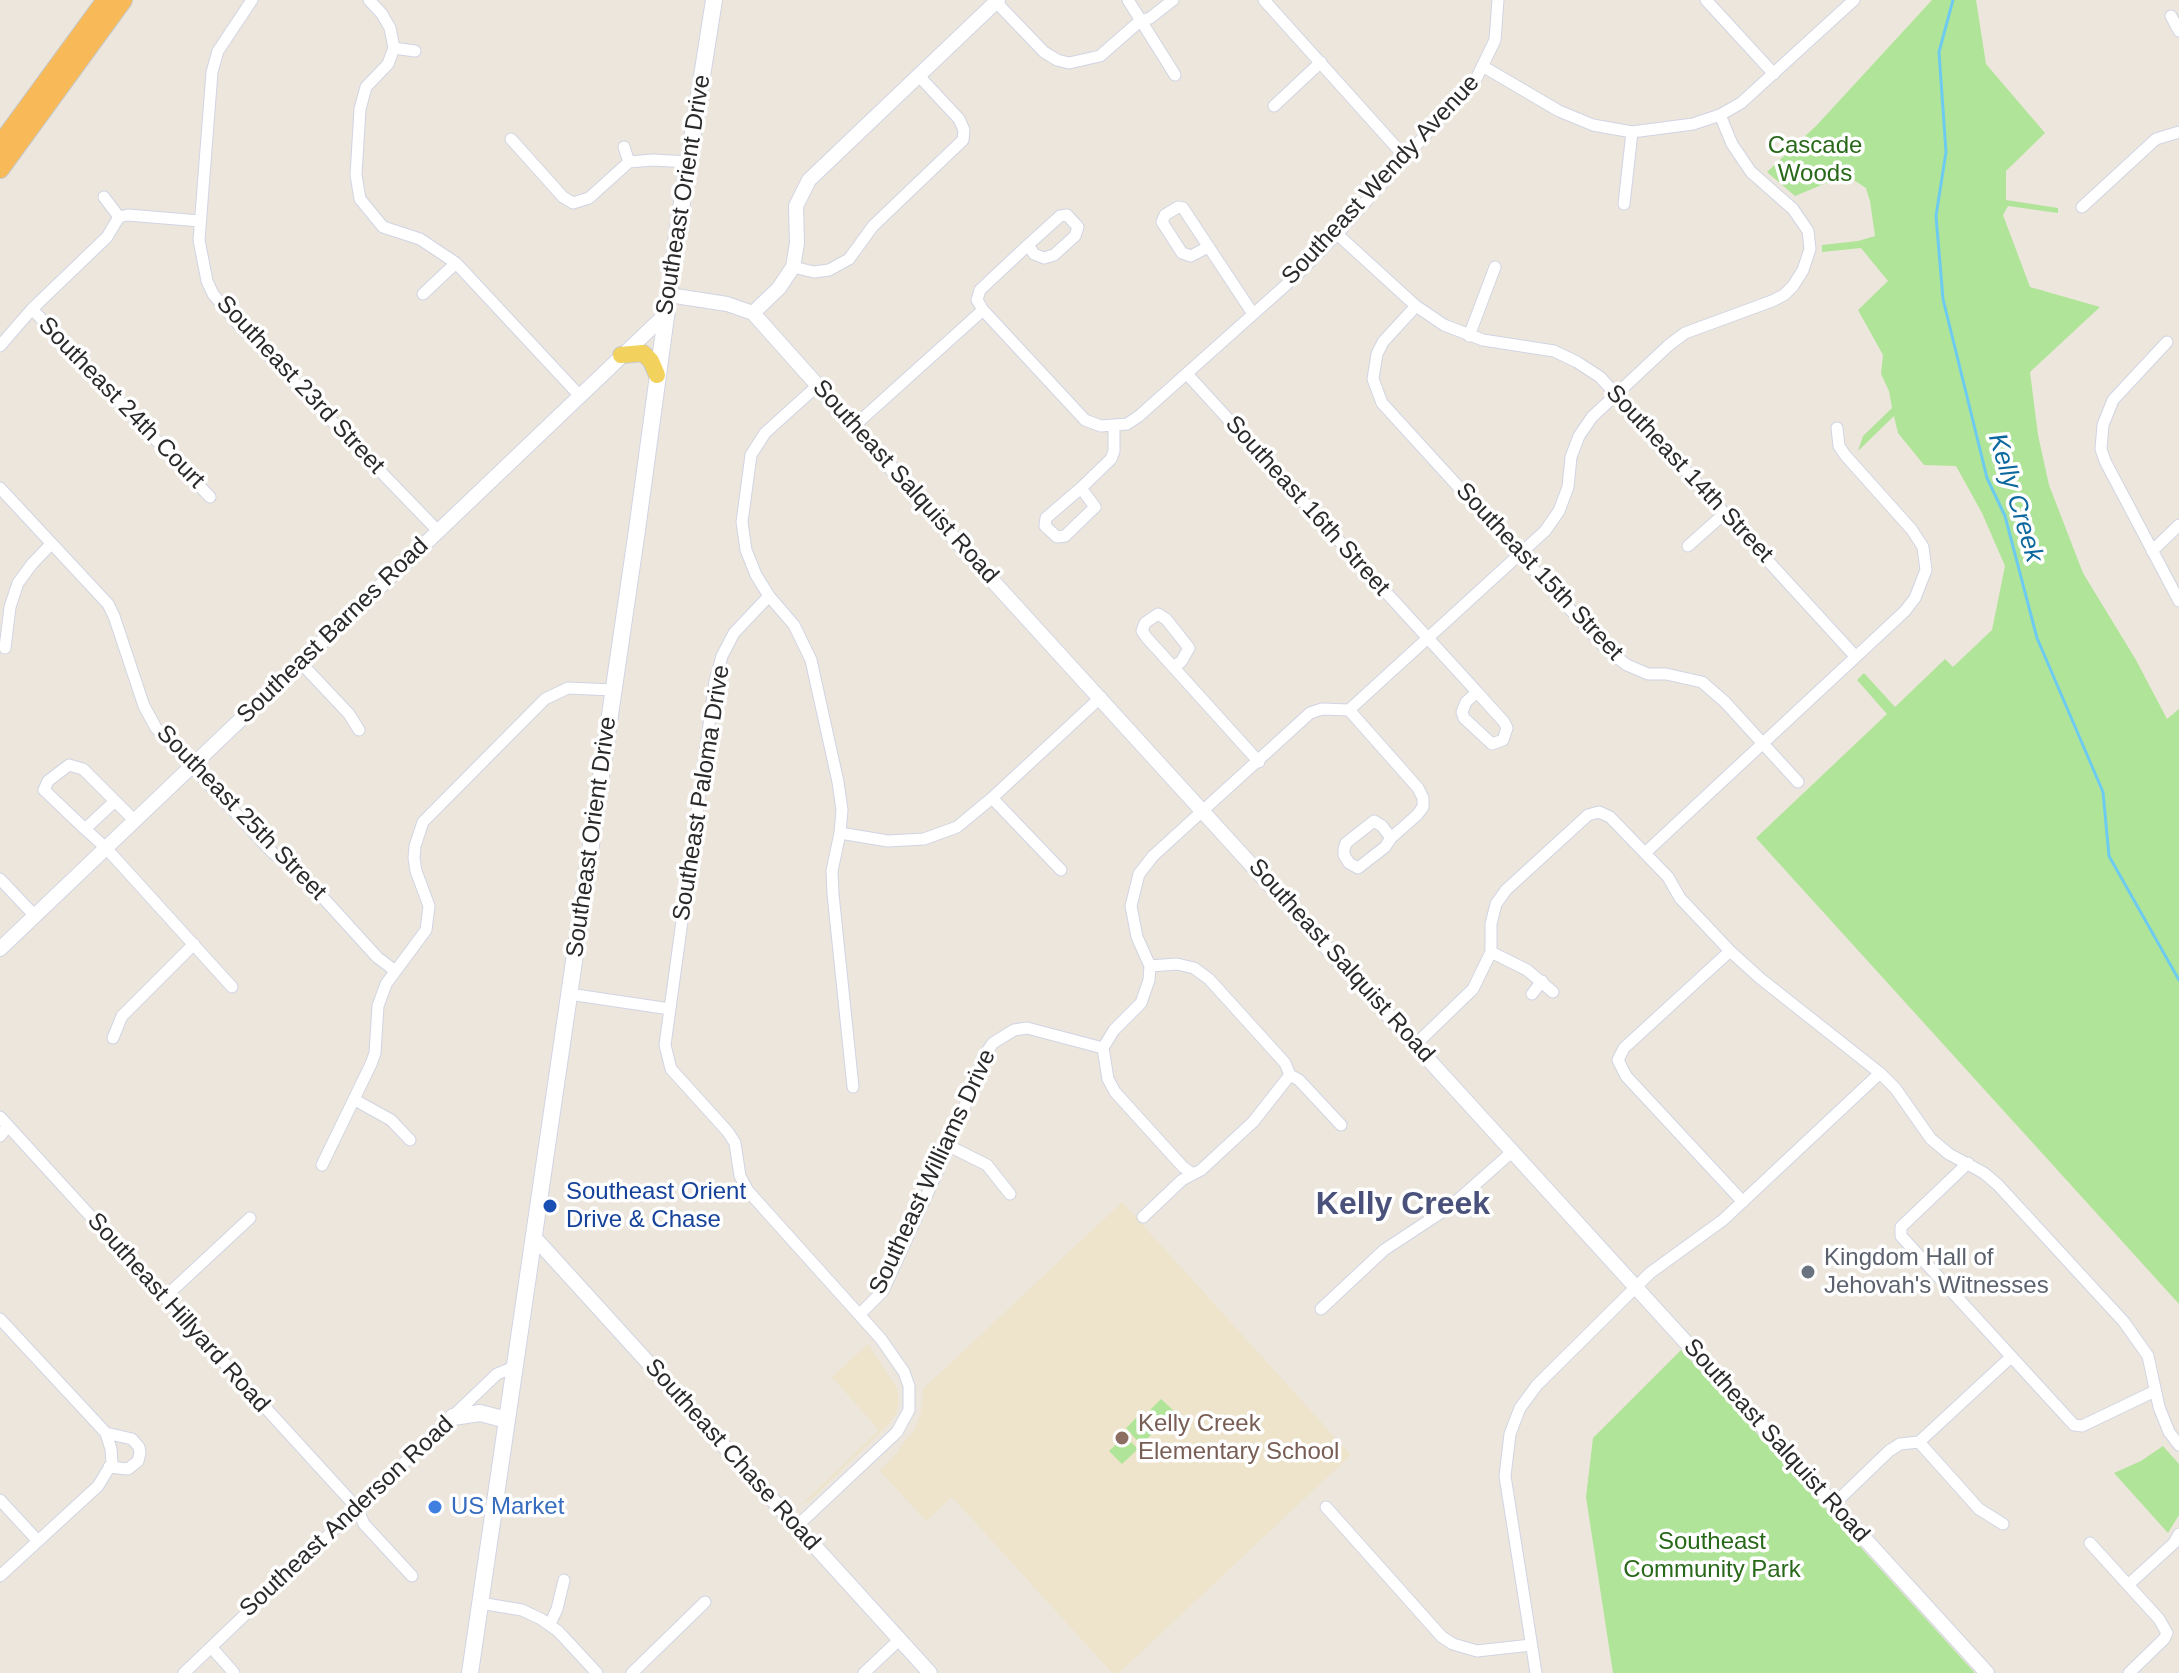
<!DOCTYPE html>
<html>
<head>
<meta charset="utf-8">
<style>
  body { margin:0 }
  canvas { display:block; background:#ece6dc }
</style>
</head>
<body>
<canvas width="2179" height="1673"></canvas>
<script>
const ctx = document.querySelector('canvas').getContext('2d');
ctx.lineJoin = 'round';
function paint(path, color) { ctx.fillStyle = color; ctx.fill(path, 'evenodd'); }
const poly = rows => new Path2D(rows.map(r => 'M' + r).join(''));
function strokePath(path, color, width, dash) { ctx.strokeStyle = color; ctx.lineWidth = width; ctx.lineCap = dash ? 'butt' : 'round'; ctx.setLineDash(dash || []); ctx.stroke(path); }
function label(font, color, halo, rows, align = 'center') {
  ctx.font = font + ' Arial,sans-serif'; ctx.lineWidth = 7; ctx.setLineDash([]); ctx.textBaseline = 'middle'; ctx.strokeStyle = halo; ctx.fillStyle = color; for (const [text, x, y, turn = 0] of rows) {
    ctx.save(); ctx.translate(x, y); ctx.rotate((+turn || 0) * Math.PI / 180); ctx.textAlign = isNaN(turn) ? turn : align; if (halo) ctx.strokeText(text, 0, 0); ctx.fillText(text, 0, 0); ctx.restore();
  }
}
paint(poly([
  [1122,1202,1351,1455,1119,1673,1112,1673,952,1497,926,1521,880,1471,899,1451,900,1447,915,1429,921,1413,923,1389],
  [868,1344,897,1388,899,1401,896,1414,887,1426,809,1501,802,1504,879,1430,832,1377]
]), '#eee4cb');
paint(poly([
  [1932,0,1976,0,1986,64,2045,133,2006,171,2006,200,2058,208,2058,213,2008,206,2003,215,2030,287,2100,307,2030,372,2038,435,2049,485,2083,573,2136,660,2167,719,2179,709,2179,1304,1756,838,1887,714,1857,680,1864,673,1895,707,1945,659,1953,667,1992,630,2005,566,1982,513,1956,466,1924,465,1898,433,1894,416,1858,451,1863,436,1892,408,1889,391,1881,374,1883,355,1858,310,1888,281,1861,248,1822,252,1822,245,1858,241,1875,236,1870,201,1866,188,1846,175,1795,196,1767,172,1817,125],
  [1681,1350,1975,1673,1613,1673,1586,1497,1593,1438],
  [1161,1399,1175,1412,1175,1427,1168,1434,1147,1413],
  [1141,1413,1157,1429,1141,1445,1126,1428],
  [1125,1436,1138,1449,1122,1464,1109,1451],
  [2163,1446,2179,1464,2179,1515,2168,1533,2114,1473,2141,1461]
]), '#b0e498');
strokePath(poly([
  [1953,0,1939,52,1946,152,1936,216,1943,299,1987,478,2005,516,2037,638,2103,792,2109,856,2179,980]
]), '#6ecbf0', 3);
const minor = poly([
  [252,0,218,51,212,72,199,240,207,281,213,294,237,323,438,531],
  [369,0,382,14,390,28,394,48,388,64,366,87,360,109,356,175,360,199,383,227,420,239,456,263,579,395],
  [1128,0,1175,75],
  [1264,0,1405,157],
  [1706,0,1774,74],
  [996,2,1044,52,1057,60,1069,63,1100,56,1140,21,1150,18,1173,0],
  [2171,16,2179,31],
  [394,48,415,51],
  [1484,67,1559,111,1593,125,1632,132,1693,124,1720,115,1741,103,1854,0],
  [1274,106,1321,62],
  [511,139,563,197,573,203,589,198,629,162,653,160,689,162],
  [624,147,629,162],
  [104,197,119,217,128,215,200,221],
  [1624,204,1632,132],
  [2082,207,2156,139,2179,132],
  [1067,215,1078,227,1075,236,1054,255,1044,258,1034,254,1028,245,1060,216,1067,215],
  [1337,234,1416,306,1444,325,1483,340,1554,351,1577,362,1600,377,1855,656],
  [1028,245,980,290,977,300,983,310,1085,420,1101,426,1127,424,1139,416,1296,276,1337,234,1477,77,1495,40,1498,0],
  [1208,247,1191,256,1182,253,1162,222,1165,215,1178,207,1183,208,1253,314],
  [793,267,814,272,829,270,849,259,873,226,963,140,964,130,959,119,918,75],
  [423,294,456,263],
  [1416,306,1383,342,1377,354,1373,379,1382,403,1608,651,1627,665,1648,674,1666,674,1702,682,1725,702,1798,782],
  [32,309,210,497],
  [1469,336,1495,267],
  [2167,342,2113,400,2103,425,2101,449,2105,461,2179,601],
  [0,346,32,309,107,237,119,217],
  [1187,374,1477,692],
  [853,427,983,310],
  [0,488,108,604,114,616,144,706,156,728,273,853,306,879,377,957,394,970],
  [1081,488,1095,507,1065,536,1057,537,1045,526,1046,518,1081,488],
  [1081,488,1111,459,1114,451,1114,426],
  [1688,546,1725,513],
  [2152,551,2179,525],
  [769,596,794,625,811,660,838,782,842,810,840,833,832,871,833,894,853,1087],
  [5,648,10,607,18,583,32,564,51,544],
  [300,662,349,714,359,730],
  [1173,666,1181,662,1189,648,1166,619,1158,614,1145,623,1142,631,1147,638,1259,762],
  [1477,692,1504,722,1507,728,1503,740,1492,744,1464,718,1462,712,1466,702,1477,692],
  [1349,710,1418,788,1423,798,1423,807,1417,815,1391,838],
  [992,798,1061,870],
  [115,801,135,821],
  [1374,821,1382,826,1391,838,1385,847,1358,868,1349,863,1344,855,1344,849,1346,843,1374,821],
  [85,829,115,801,83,769,69,765,48,781,44,790,85,829,106,848,232,987],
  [840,833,888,841,924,839,957,827,992,798,1101,697],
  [1645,853,1905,611,1915,598,1926,570,1923,547,1912,530,1845,455,1839,446,1837,428],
  [0,879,35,916],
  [1730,951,1624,1048,1618,1060,1626,1076,1743,1202],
  [1491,952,1527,970,1553,992],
  [1150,966,1177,964,1194,968,1209,979,1285,1063,1290,1075,1299,1080,1341,1125],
  [569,994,670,1009],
  [1532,994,1542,981],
  [113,1038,122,1016,194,944],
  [1416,1044,1473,989,1491,952,1491,924,1496,904,1506,890,1588,815,1599,812,1610,817,1668,877,1680,898,1730,951,1761,979,1880,1073,1895,1088,1931,1139,1949,1154,1984,1173,1998,1185,2124,1322,2148,1356,2159,1407,2169,1432,2179,1445],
  [1103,1048,1114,1030,1141,1003,1149,980,1150,966,1137,937,1131,906,1139,874,1153,856,1310,713,1322,709,1349,710,1545,531,1559,511,1568,487,1571,457,1579,436,1592,417,1669,345,1685,333,1772,301,1784,295,1793,286,1803,270,1810,249,1808,231,1793,209,1751,172,1732,144,1720,115],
  [1103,1048,1108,1079,1115,1092,1183,1167,1193,1174],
  [355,1100,391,1120,410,1140],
  [0,1117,357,1508,364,1524,412,1576],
  [0,1136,8,1126],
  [949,1146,987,1165,1010,1194],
  [1968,1163,1901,1227,1901,1236,2074,1425,2082,1426,2155,1391],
  [322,1165,371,1064,375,1053,378,1006,386,984,426,930,429,906,416,871,414,858,415,846,423,822,545,699,568,688,613,690],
  [1143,1217,1182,1180,1201,1170,1253,1122,1290,1075],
  [164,1298,250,1218],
  [1321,1309,1384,1250,1451,1206,1513,1151],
  [860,1314,883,1291,949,1146,986,1053,993,1043,1014,1030,1027,1028,1103,1048],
  [0,1319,106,1433,111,1449,112,1463,98,1486,0,1576],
  [106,1433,132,1439,139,1447,140,1453,138,1461,128,1469,109,1467],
  [1919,1442,1979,1509,2003,1524],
  [0,1500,38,1541],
  [1834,1504,1889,1451,1900,1444,1919,1442,2011,1357],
  [1326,1507,1442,1637,1453,1644,1477,1651,1531,1645],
  [797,1526,897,1432,909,1410,909,1386,904,1372,881,1339,748,1191,740,1176,735,1143,728,1132,671,1069,665,1045,715,681,722,656,734,633,769,596,756,575,746,550,742,522,751,455,765,433,817,386],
  [2090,1543,2159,1619,2167,1633,2164,1639,2129,1673],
  [2128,1585,2174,1543,2179,1534],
  [480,1603,522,1610,541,1619,558,1631,597,1673],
  [550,1624,557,1609,564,1580],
  [212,1648,234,1673],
  [184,1673,497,1374,514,1367],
  [632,1673,705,1602],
  [864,1673,900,1639],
  [1536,1673,1505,1476,1510,1434,1520,1408,1537,1385,1650,1273,1723,1220,1880,1073]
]);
const tertiary = poly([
  [669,295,727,304,753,313,950,534,1987,1673],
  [753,313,779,288,793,267,797,243,796,206,809,180,998,0],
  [0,949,666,314],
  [534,1237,930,1673]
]);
const secondary = poly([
  [453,1417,480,1413,507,1420],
  [470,1673,637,530,678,228,714,0]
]);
const primary = poly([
  [621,355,643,353,651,361,657,375]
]);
const trunk = poly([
  [0,145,106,0],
  [0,169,123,0]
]);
strokePath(minor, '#d1d4e3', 13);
strokePath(tertiary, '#d1d4e3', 16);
strokePath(secondary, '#d1d4e3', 18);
strokePath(primary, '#c8c8c8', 18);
strokePath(trunk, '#c8c8c8', 20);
strokePath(minor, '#fff', 11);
strokePath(tertiary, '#fff', 14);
strokePath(secondary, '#fff', 16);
strokePath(primary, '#f2d25c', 16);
strokePath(trunk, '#f8ba58', 18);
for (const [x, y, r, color] of [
  [550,1206,8,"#1a4fb4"],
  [1808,1272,8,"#6b7280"],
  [1122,1438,8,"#8d6e63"],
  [435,1507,8,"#3f7fe0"]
]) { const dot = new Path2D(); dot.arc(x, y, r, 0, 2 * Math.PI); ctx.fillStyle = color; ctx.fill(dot); strokePath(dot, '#fff', 3); }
label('24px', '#286819', '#fff', [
  ["Cascade",1815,146],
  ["Woods",1815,174],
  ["Southeast",1712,1542],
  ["Community Park",1712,1570]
]);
label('24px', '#2a2a2a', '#fff', [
  ["Southeast Wendy Avenue",1381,180,-47],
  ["Southeast Orient Drive",684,195,-81],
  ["Southeast 23rd Street",300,385,47],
  ["Southeast 24th Court",121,403,46],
  ["Southeast 14th Street",1689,474,47],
  ["Southeast Salquist Road",905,482,48],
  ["Southeast 16th Street",1307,506,48],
  ["Southeast 15th Street",1539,572,47],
  ["Southeast Barnes Road",333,631,-44],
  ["Southeast Paloma Drive",702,793,-81],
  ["Southeast 25th Street",241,813,46],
  ["Southeast Orient Drive",592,837,-82],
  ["Southeast Salquist Road",1341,961,48],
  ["Southeast Williams Drive",933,1172,-65],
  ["Southeast Hillyard Road",178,1313,48],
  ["Southeast Salquist Road",1776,1441,48],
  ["Southeast Chase Road",732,1455,48],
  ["Southeast Anderson Road",347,1517,-43]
]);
label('24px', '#164399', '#fff', [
  ["Southeast Orient",566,1192],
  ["Drive & Chase",566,1220]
], 'left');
label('24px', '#5b616d', '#fff', [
  ["Kingdom Hall of",1824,1258],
  ["Jehovah's Witnesses",1824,1286]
], 'left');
label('24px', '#785e54', '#fff', [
  ["Kelly Creek",1138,1424],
  ["Elementary School",1138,1452]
], 'left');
label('24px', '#366cbe', '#fff', [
  ["US Market",451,1507]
], 'left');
label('italic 26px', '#0c689d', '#fff', [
  ["Kelly Creek",2015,498,73]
]);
label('bold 32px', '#4a527c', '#fff', [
  ["Kelly Creek",1403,1205]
]);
</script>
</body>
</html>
